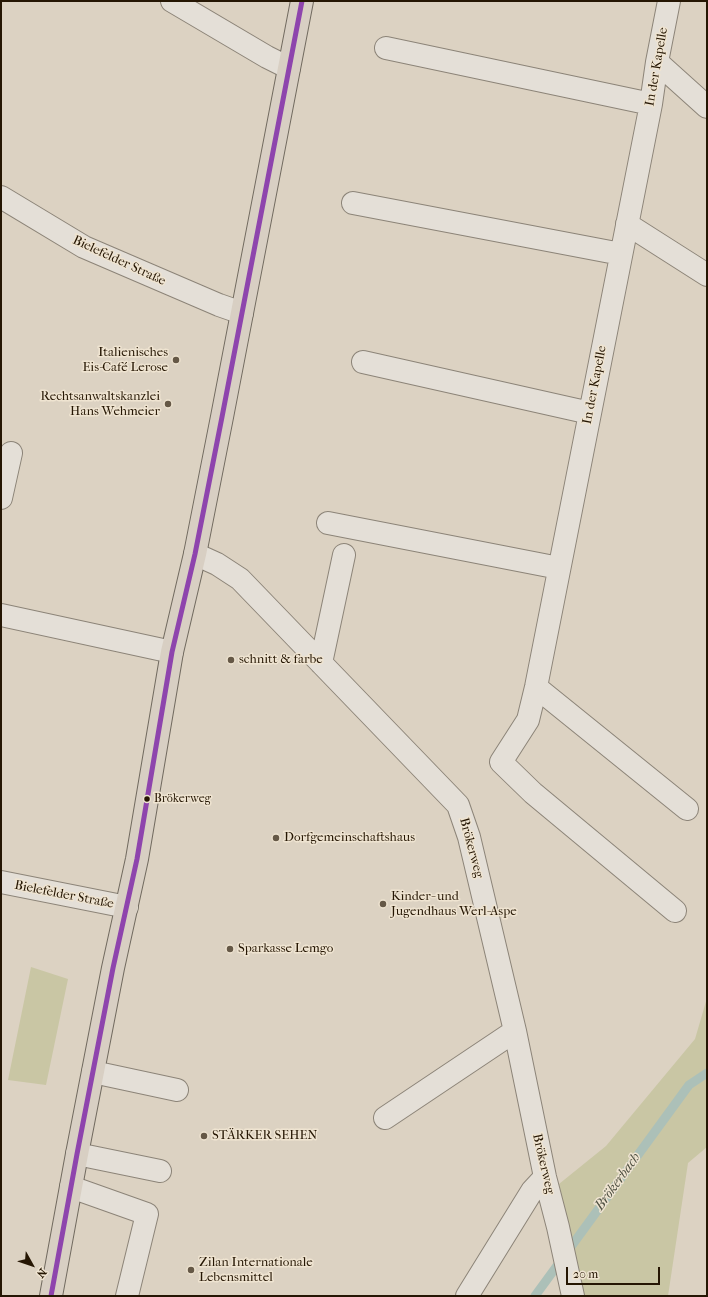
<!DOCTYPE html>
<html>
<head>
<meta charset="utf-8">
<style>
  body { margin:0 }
  #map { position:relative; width:708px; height:1297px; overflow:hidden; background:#dcd2c2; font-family:"IM FELL French Canon",serif }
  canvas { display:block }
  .frame { position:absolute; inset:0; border:2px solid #251603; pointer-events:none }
  .north { position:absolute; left:12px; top:1245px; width:40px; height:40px; -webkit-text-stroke:3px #efe4d1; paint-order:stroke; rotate:130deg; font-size:11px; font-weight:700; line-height:16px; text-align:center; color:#251603 }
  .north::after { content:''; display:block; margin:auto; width:14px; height:18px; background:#251603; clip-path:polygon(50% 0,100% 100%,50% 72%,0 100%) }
  .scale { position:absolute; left:566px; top:1267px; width:94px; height:18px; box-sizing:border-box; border:2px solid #251603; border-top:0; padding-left:5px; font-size:12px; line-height:14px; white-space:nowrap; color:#251603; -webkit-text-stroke:3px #efe4d1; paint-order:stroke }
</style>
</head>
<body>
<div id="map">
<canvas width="708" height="1297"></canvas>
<div class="frame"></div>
<div class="north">N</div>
<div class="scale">20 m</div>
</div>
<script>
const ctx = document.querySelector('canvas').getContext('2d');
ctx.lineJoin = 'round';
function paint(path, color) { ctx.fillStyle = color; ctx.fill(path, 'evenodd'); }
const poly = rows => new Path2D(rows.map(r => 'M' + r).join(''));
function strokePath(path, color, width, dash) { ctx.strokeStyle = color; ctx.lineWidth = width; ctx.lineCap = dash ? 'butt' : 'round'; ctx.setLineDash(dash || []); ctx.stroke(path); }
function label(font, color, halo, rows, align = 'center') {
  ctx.font = font + ' "IM FELL French Canon",serif'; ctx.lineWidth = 3; ctx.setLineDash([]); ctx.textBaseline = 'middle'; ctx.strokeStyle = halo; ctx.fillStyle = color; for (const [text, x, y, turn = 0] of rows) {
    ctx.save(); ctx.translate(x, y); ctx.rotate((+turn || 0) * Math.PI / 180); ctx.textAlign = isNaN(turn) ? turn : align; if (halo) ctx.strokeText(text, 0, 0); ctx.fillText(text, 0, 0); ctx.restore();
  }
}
paint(poly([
  [31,967,68,979,46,1085,8,1080],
  [707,998,707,1147,688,1163,668,1296,584,1296,559,1184,606,1146,695,1039]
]), '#c9c6a4');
strokePath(poly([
  [535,1296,689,1085,707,1073]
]), '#acc0b8', 9);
const minor = poly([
  [172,1,267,57,289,68],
  [669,1,657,62,651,104,536,687,528,720,501,762,533,793,675,911],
  [386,48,651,104],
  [657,62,707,107],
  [1,197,84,247,219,305,242,313],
  [353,203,621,254],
  [627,224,707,275],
  [363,362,590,413],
  [1,498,11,453],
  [328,523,559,568],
  [195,554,217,564,240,579,458,805,469,837,515,1031,545,1177,558,1227,573,1296],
  [1,615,172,652],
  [321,663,344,555],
  [536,687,687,809],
  [1,882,127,907],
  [93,1072,177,1090],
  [385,1118,515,1031],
  [77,1154,160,1171],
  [71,1187,147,1214,127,1296],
  [467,1296,532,1191,545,1177]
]);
const major = poly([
  [51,1296,77,1154,113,968,137,859,172,652,195,554,222,417,302,1]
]);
strokePath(minor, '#8c8478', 24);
strokePath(major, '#716a5f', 24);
strokePath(minor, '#e4dfd7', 22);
strokePath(major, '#d8cfc3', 22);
strokePath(poly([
  [51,1296,77,1154,113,968,137,859,172,652,195,554,222,417,302,1]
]), '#8e44ad', 5);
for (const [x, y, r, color] of [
  [176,360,4,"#655846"],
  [168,404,4,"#655846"],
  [231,660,4,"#655846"],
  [147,799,3.5,"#251603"],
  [276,838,4,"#655846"],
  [383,904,4,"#655846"],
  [230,949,4,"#655846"],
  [204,1136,4,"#655846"],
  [191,1270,4,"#655846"]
]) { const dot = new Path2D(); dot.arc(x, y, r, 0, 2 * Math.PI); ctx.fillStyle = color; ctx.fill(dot); strokePath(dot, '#efe4d1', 1.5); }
label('12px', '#251603', '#efe4d1', [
  ["Brökerweg",154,799]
], 'left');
label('13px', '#251603', '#efe4d1', [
  ["In der Kapelle",657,67,-80],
  ["Bielefelder Straße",119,261,25],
  ["In der Kapelle",595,385,-79],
  ["Brökerweg",471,848,75],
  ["Bielefelder Straße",64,895,11],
  ["Brökerweg",543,1164,77]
]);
label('13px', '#251603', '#efe4d1', [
  ["Italienisches",168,353,"right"],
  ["Eis-Café Lerose",168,368,"right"],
  ["Rechtsanwaltskanzlei",160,397,"right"],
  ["Hans Wehmeier",160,412,"right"],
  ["schnitt & farbe",239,660],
  ["Dorfgemeinschaftshaus",284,838],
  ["Kinder- und",391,897],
  ["Jugendhaus Werl-Aspe",391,912],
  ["Sparkasse Lemgo",238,949],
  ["STÄRKER SEHEN",212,1136],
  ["Zilan Internationale",199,1263],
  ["Lebensmittel",199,1278]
], 'left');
label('italic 14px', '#4d4f41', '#efe4d1', [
  ["Brökerbach",618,1182,-54]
]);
</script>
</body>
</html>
